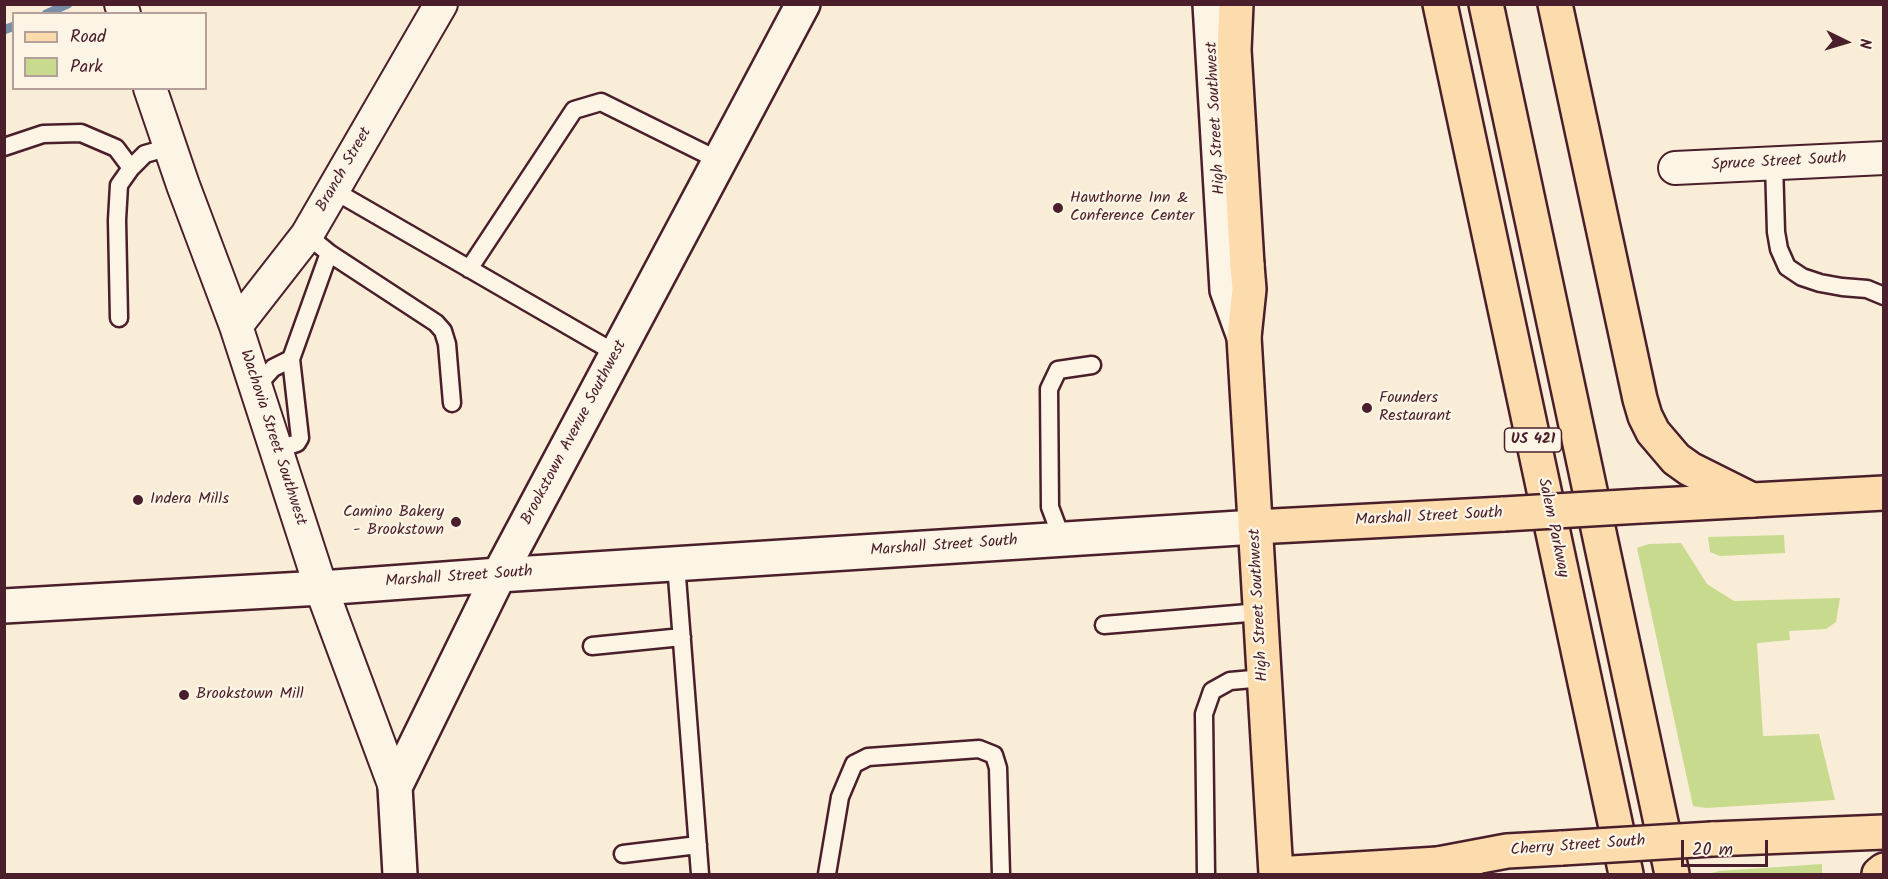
<!DOCTYPE html>
<html>
<head>
<meta charset="utf-8">
<style>
  body { margin:0 }
  #map { position:relative; width:1888px; height:879px; overflow:hidden; background:#f9edd7; font-family:Kalam,sans-serif }
  canvas { display:block }
  .frame { position:absolute; inset:0; border:6px solid #4a1f2b; pointer-events:none }
  .legend { position:absolute; left:12px; top:12px; width:195px; height:78px; box-sizing:border-box; background:#fcf5e5; border:2px solid #b59f9b; margin:0; padding:8px 10px; list-style:none; font-size:18px; color:#4a1f2b }
  .legend li { display:flex; align-items:center; gap:12px; height:30px }
  .legend b { width:30px; border:2px solid #b59f9b }
  .north { position:absolute; left:1816px; top:12px; width:60px; height:60px; -webkit-text-stroke:4px #fcf5e5; paint-order:stroke; rotate:95deg; font-size:16px; font-weight:700; line-height:24px; text-align:center; color:#4a1f2b }
  .north::after { content:''; display:block; margin:auto; width:21px; height:27px; background:#4a1f2b; clip-path:polygon(50% 0,100% 100%,50% 72%,0 100%) }
  .scale { position:absolute; left:1681px; top:840px; width:87px; height:27px; box-sizing:border-box; border:3px solid #4a1f2b; border-top:0; padding-left:8px; font-size:18px; line-height:21px; white-space:nowrap; color:#4a1f2b; -webkit-text-stroke:4px #fcf5e5; paint-order:stroke }
</style>
</head>
<body>
<div id="map">
<canvas width="1888" height="879"></canvas>
<div class="frame"></div>
<ul class="legend">
<li><b style="height:8px;background:#fcdcac"></b>Road</li>
<li><b style="height:16px;background:#c8da8e"></b>Park</li>
</ul>
<div class="north">N</div>
<div class="scale">20 m</div>
</div>
<script>
const ctx = document.querySelector('canvas').getContext('2d');
ctx.lineJoin = 'round';
function paint(path, color) { ctx.fillStyle = color; ctx.fill(path, 'evenodd'); }
const poly = rows => new Path2D(rows.map(r => 'M' + r).join(''));
function strokePath(path, color, width, dash) { ctx.strokeStyle = color; ctx.lineWidth = width; ctx.lineCap = dash ? 'butt' : 'round'; ctx.setLineDash(dash || []); ctx.stroke(path); }
function label(font, color, halo, rows, align = 'center') {
  ctx.font = font + ' Kalam,sans-serif'; ctx.lineWidth = 4.5; ctx.setLineDash([]); ctx.textBaseline = 'middle'; ctx.strokeStyle = halo; ctx.fillStyle = color; for (const [text, x, y, turn = 0] of rows) {
    ctx.save(); ctx.translate(x, y); ctx.rotate((+turn || 0) * Math.PI / 180); ctx.textAlign = isNaN(turn) ? turn : align; if (halo) ctx.strokeText(text, 0, 0); ctx.fillText(text, 0, 0); ctx.restore();
  }
}
paint(poly([
  [1784,535,1785,553,1720,556,1710,552,1708,537],
  [1681,543,1707,584,1734,601,1840,598,1836,622,1826,629,1789,631,1790,640,1757,643,1763,736,1819,734,1835,800,1706,808,1693,806,1637,548,1649,544],
  [1822,864,1822,874,1708,874,1719,871]
]), '#c8da8e');
strokePath(poly([
  [46,14,68,4],
  [4,30,14,26]
]), '#798fa8', 9);
const service = poly([
  [4,147,43,134,81,133,116,148,131,168],
  [1774,163,1776,232,1779,249,1787,267,1802,277,1820,283,1842,287,1867,289,1884,296],
  [333,190,617,354],
  [307,235,329,253,436,323,443,331,447,344,452,403],
  [469,269,574,110,601,102,720,161],
  [119,318,117,220,119,185,131,168,145,154,170,147],
  [256,387,273,368,291,359],
  [276,450,297,443,300,438,291,359,329,253],
  [1062,539,1050,507,1049,389,1058,370,1092,365],
  [676,564,700,874],
  [1104,625,1260,612],
  [592,646,682,637],
  [623,854,698,845],
  [827,874,840,797,854,764,868,757,979,749,994,755,998,768,1001,874],
  [1206,874,1204,714,1212,691,1230,681,1264,678]
]);
const minor = poly([
  [121,4,124,14],
  [150,88,183,185,236,326,321,588,395,787],
  [1675,168,1884,158],
  [236,326,307,235,441,4]
]);
const tertiary = poly([
  [1210,4,1227,290,1244,337],
  [400,874,395,787,499,575,803,4]
]);
const secondary = poly([
  [4,606,321,588,499,575,1255,527]
]);
const primary = poly([
  [1247,265,1249,289,1244,337,1276,874,1438,864,1507,851,1562,848],
  [1641,506,1884,493],
  [1255,527,1504,514],
  [1712,839,1884,832]
]);
const motorway = poly([
  [1236,4,1234,50,1247,265],
  [1440,4,1626,874],
  [1486,4,1672,874],
  [1555,4,1640,399,1645,416,1653,432,1676,459,1690,469,1752,500],
  [1438,864,1466,874],
  [1879,874,1884,870]
]);
strokePath(service, '#4a1f2b', 21);
strokePath(minor, '#4a1f2b', 36);
strokePath(tertiary, '#4a1f2b', 38);
strokePath(secondary, '#4a1f2b', 38);
strokePath(primary, '#4a1f2b', 38);
strokePath(motorway, '#4a1f2b', 38);
strokePath(service, '#fcf5e5', 16);
strokePath(minor, '#fcf5e5', 32);
strokePath(tertiary, '#fcf5e5', 33);
strokePath(secondary, '#fcf5e5', 33);
strokePath(primary, '#fcdcac', 33);
strokePath(motorway, '#fcdcac', 33);
const primaryBridge = poly([
  [1504,514,1641,506],
  [1562,848,1712,839]
]);
strokePath(primaryBridge, '#4a1f2b', 38, []);
strokePath(primaryBridge, '#fcdcac', 33);
for (const [x, y, r, color] of [
  [1058,208,6,"#4a1f2b"],
  [1367,408,6,"#4a1f2b"],
  [138,500,6,"#4a1f2b"],
  [456,522,6,"#4a1f2b"],
  [184,695,6,"#4a1f2b"]
]) { const dot = new Path2D(); dot.arc(x, y, r, 0, 2 * Math.PI); ctx.fillStyle = color; ctx.fill(dot); strokePath(dot, '#fcf5e5', 2); }
for (const [x, y, w] of [
  [1533,440,57]
]) { const box = new Path2D(); box.roundRect(x - w / 2, y - 12, w, 24, 4.5); ctx.fillStyle = '#fcf5e5'; ctx.fill(box); strokePath(box, '#4a1f2b', 1.5); }
label('bold 15px', '#4a1f2b', null, [
  ["US 421",1533,440]
]);
label('16px', '#4a1f2b', '#fcf5e5', [
  ["High Street Southwest",1217,118,-93],
  ["Spruce Street South",1779,163,-3],
  ["Branch Street",345,170,-60],
  ["Brookstown Avenue Southwest",575,433,-62],
  ["Wachovia Street Southwest",272,438,72],
  ["Marshall Street South",1429,518,-3],
  ["Salem Parkway",1552,528,78],
  ["Marshall Street South",944,547,-4],
  ["Marshall Street South",459,578,-4],
  ["High Street Southwest",1260,605,-93],
  ["Cherry Street South",1578,847,-4]
]);
label('16px', '#4a1f2b', '#fcf5e5', [
  ["Hawthorne Inn &",1070,199],
  ["Conference Center",1070,217],
  ["Founders",1379,399],
  ["Restaurant",1379,417],
  ["Indera Mills",150,500],
  ["Camino Bakery",444,513,"right"],
  ["- Brookstown",444,531,"right"],
  ["Brookstown Mill",196,695]
], 'left');
</script>
</body>
</html>
